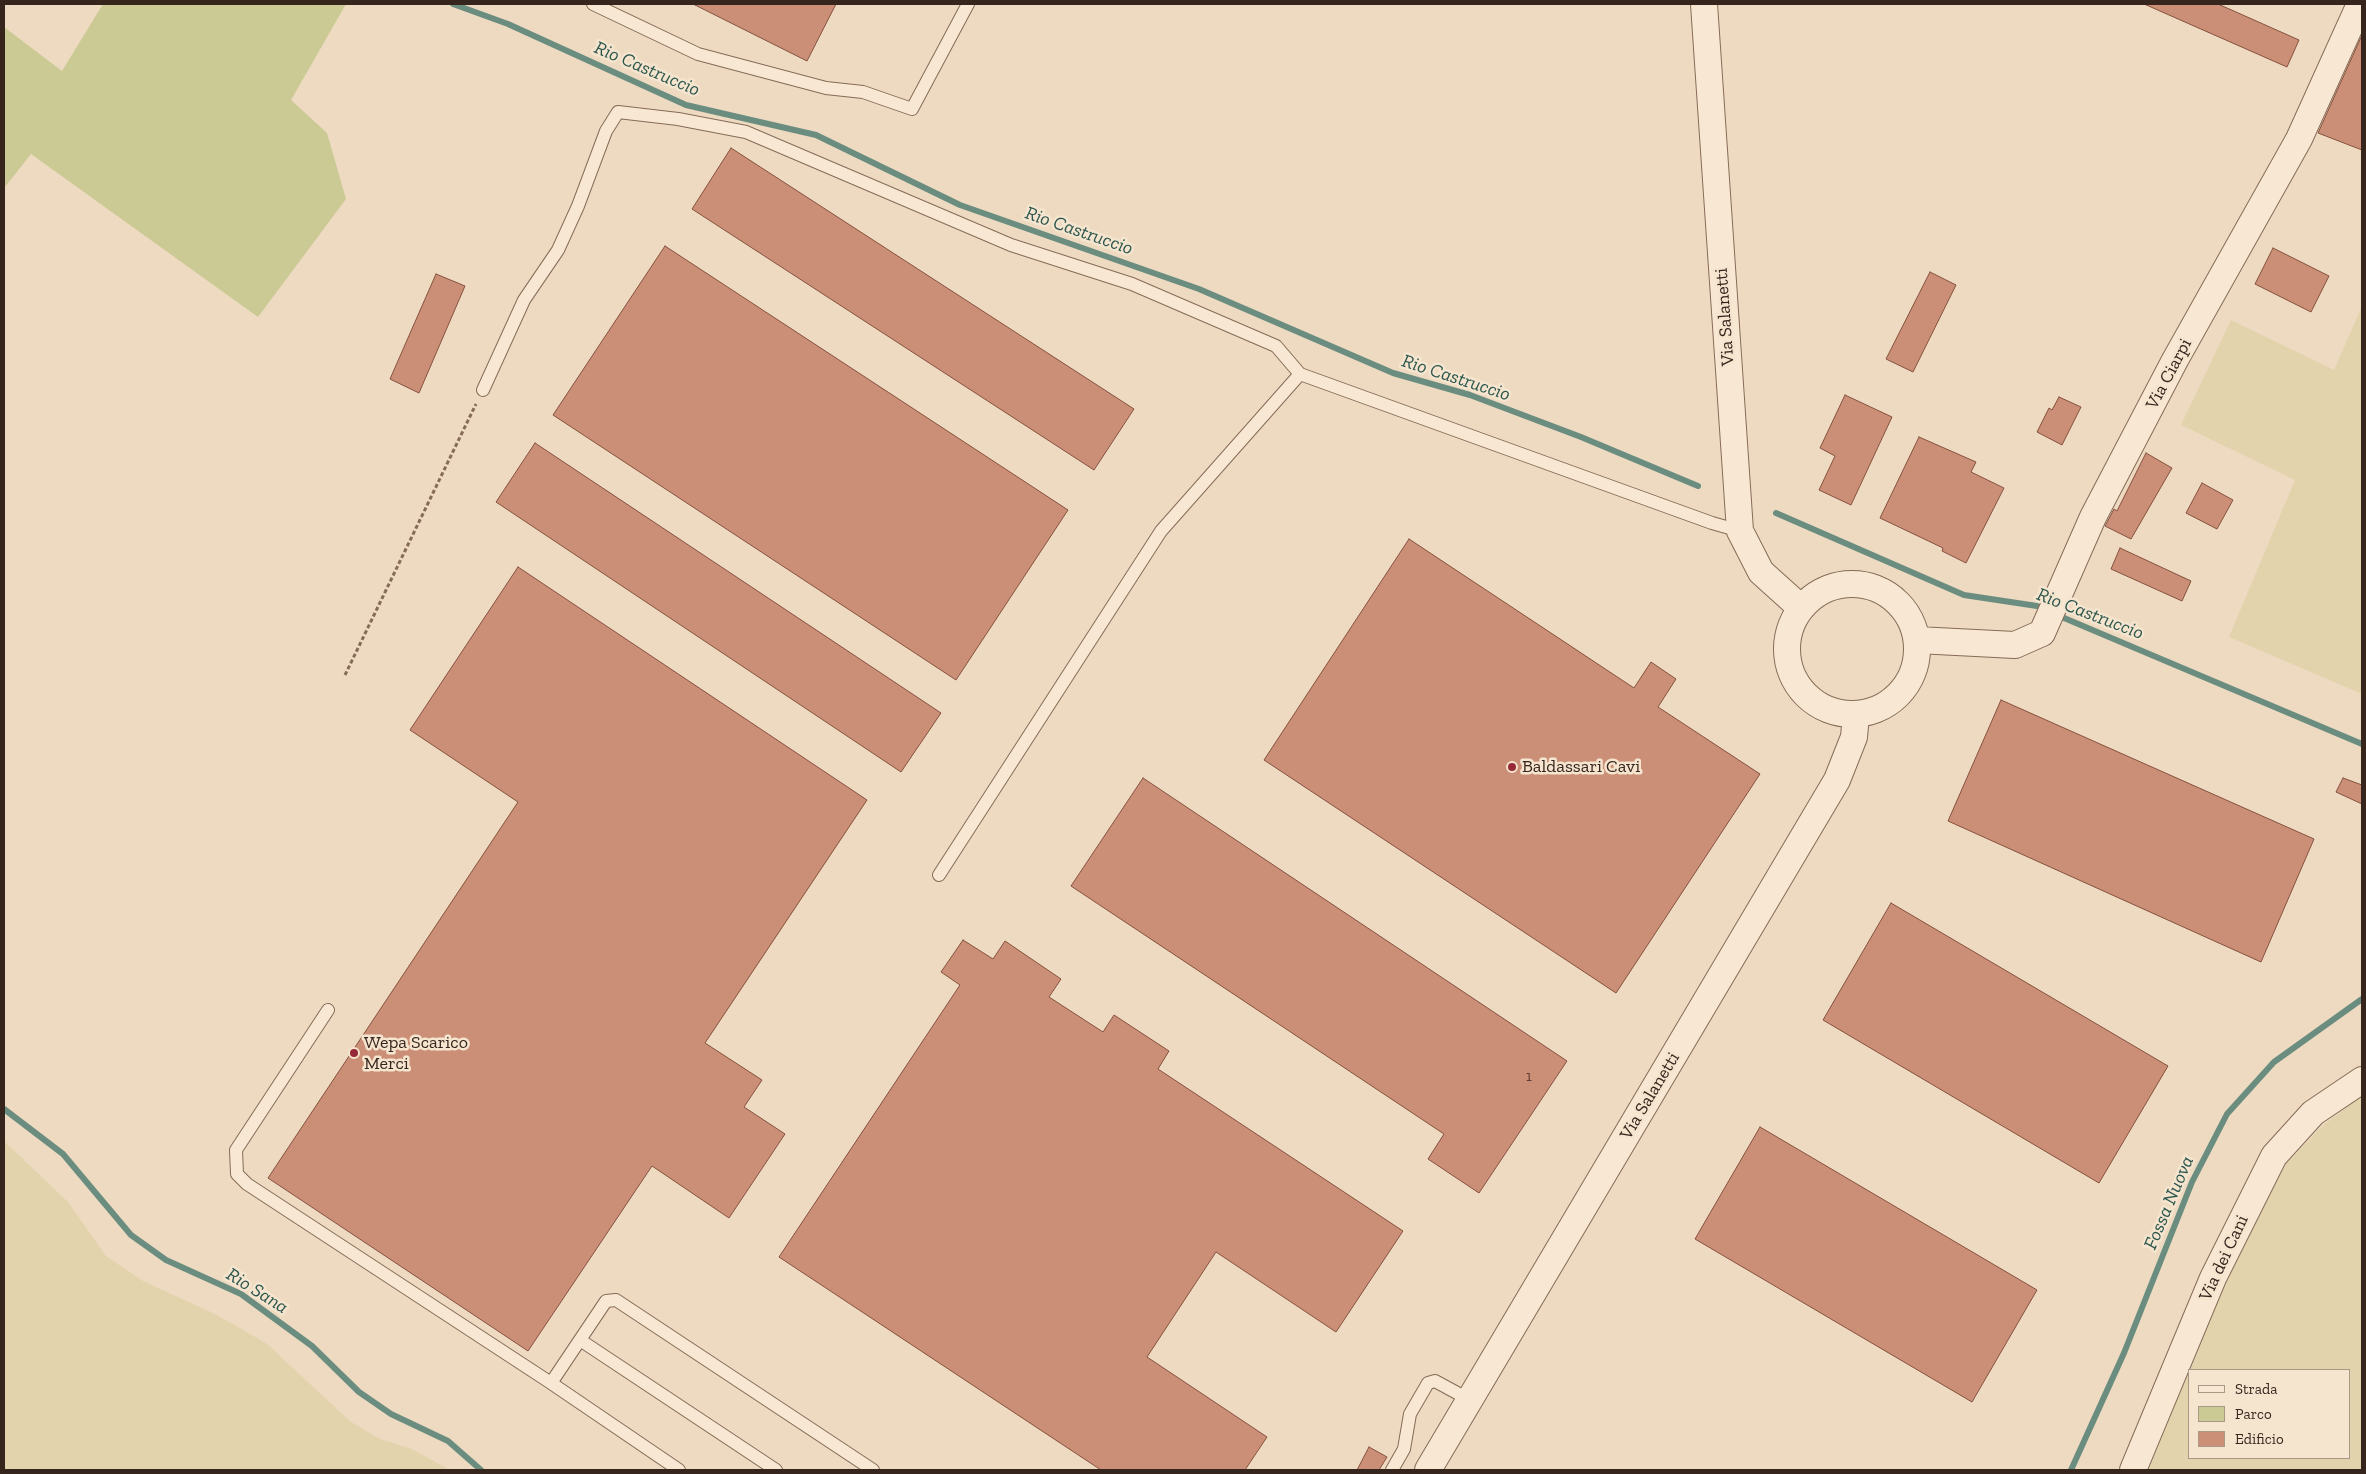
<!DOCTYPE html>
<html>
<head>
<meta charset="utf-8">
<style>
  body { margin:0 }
  #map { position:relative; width:2366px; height:1474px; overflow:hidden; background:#eddac0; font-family:"Zilla Slab",serif }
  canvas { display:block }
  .frame { position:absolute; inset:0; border:5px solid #36251d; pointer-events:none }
  .legend { position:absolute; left:2188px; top:1369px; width:162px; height:90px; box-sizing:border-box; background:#f5e5cf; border:1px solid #a99888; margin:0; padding:6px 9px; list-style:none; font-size:15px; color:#36251d }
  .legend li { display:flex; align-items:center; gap:10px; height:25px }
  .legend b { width:25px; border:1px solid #a99888 }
</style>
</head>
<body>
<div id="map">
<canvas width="2366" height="1474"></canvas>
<div class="frame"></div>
<ul class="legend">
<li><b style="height:6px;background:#f8e8d3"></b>Strada</li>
<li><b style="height:14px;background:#cbca94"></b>Parco</li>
<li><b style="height:14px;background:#cb8e76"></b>Edificio</li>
</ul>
</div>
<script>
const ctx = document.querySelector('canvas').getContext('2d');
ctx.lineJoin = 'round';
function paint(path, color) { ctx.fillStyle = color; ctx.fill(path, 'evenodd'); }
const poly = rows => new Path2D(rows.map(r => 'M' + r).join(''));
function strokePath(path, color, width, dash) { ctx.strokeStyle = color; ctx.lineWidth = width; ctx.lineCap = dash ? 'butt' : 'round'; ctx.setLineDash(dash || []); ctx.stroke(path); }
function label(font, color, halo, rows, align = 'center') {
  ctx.font = font + ' "Zilla Slab",serif'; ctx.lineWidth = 5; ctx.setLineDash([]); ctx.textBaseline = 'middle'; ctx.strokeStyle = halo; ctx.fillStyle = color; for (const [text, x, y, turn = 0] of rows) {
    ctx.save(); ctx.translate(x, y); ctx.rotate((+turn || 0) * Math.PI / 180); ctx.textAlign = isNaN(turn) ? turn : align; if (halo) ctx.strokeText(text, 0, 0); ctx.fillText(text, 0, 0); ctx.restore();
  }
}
paint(poly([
  [2362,306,2362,694,2229,637,2295,480,2181,425,2231,320,2334,370],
  [2362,1096,2362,1470,2145,1470,2224,1277,2286,1164,2322,1126],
  [2190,1370,2350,1370,2350,1458,2190,1458],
  [4,1141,68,1202,106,1256,143,1281,215,1314,266,1343,351,1422,380,1439,412,1449,450,1470,4,1470]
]), '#e3d3ad');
paint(poly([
  [103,4,346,4,291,100,327,133,346,199,258,317,31,154,4,188,4,27,62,71]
]), '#cbca94');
strokePath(poly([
  [453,4,508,24,686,105,816,135,960,205,1199,289,1393,373,1470,395,1581,437,1698,486],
  [1776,513,1964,595,2037,606,2046,610],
  [2057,615,2362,744],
  [4,1109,63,1154,131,1235,166,1260,241,1294,312,1346,359,1392,391,1414,448,1441,481,1470],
  [2071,1470,2124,1353,2192,1182,2227,1114,2274,1062,2362,999]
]), '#6a8d80', 6);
const building = poly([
  [693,4,836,4,807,61,693,4],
  [2144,4,2218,4,2299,40,2287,67,2144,4],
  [2362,35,2362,150,2318,133,2362,35],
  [731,148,1134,409,1094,470,692,209,731,148],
  [665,246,1068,510,956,680,553,415,665,246],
  [2273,248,2329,276,2311,312,2255,284,2273,248],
  [1930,272,1956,285,1913,372,1886,359,1930,272],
  [436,274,465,286,419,393,390,379,436,274],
  [1845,395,1892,417,1851,505,1819,490,1835,456,1820,448,1845,395],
  [2059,397,2081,407,2062,445,2037,432,2049,408,2052,410,2059,397],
  [1919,437,1976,462,1971,472,2004,488,1966,563,1942,551,1943,548,1880,518,1919,437],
  [535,443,941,713,901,772,496,502,535,443],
  [2146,453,2172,468,2131,539,2105,526,2114,509,2117,511,2146,453],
  [2202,483,2233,500,2217,529,2186,513,2202,483],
  [1409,539,1634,688,1651,662,1676,679,1658,707,1760,774,1616,993,1264,760,1409,539],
  [2120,548,2191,581,2182,601,2111,569,2120,548],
  [518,567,867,800,705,1043,762,1080,744,1107,785,1134,729,1218,652,1166,528,1351,268,1178,518,802,410,730,518,567],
  [2001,700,2314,839,2261,962,1948,821,2001,700],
  [1143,778,1567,1061,1479,1193,1428,1159,1444,1134,1071,886,1143,778],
  [2343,778,2362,785,2362,804,2336,792,2343,778],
  [1891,903,2168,1066,2099,1183,1823,1020,1891,903],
  [963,940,993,959,1005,941,1061,979,1049,997,1103,1032,1114,1015,1169,1051,1158,1069,1403,1231,1336,1332,1216,1252,1147,1357,1267,1437,1245,1470,1101,1470,779,1257,960,985,941,972,963,940],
  [1760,1127,2037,1290,1972,1402,1695,1239,1760,1127],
  [1369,1447,1387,1457,1379,1470,1357,1470,1369,1447]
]);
paint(building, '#cb8e76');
strokePath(building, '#85513e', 1);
const lane = poly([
  [593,4,698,54,826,88,863,92,912,109,968,4],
  [483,390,524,300,558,250,578,206,606,131,618,112,678,119,746,132,1011,245,1132,284,1276,346,1300,374],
  [939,875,1161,531,1300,374,1712,523,1740,531],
  [328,1010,236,1150,237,1174,247,1184,551,1383],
  [580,1340,776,1470],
  [679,1470,551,1383,606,1301,616,1300,873,1470],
  [1392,1470,1404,1449,1410,1414,1428,1383,1435,1381,1470,1400]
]);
const street = poly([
  [1704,4,1740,531,1761,572,1801,608],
  '1787 649a65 65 0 1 1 130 0a65 65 0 1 1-130 0Z',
  [1917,640,2015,645,2042,633,2093,517,2175,360,2299,139,2360,4],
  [1428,1470,1837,780,1854,737,1856,715],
  [2133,1470,2213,1278,2274,1156,2313,1113,2362,1080]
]);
strokePath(lane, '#866b58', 14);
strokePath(street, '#866b58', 28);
strokePath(poly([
  [345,675,476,404]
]), '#866b58', 3, [4, 2.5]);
strokePath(lane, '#f8e8d3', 12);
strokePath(street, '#f8e8d3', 26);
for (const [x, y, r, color] of [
  [1512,767,5,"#952937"],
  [354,1053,5,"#952937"]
]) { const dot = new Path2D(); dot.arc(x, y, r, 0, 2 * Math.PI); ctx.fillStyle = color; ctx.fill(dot); strokePath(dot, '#f5e5cf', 2); }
label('15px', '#5b3f33', null, [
  ["1",1529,1077]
]);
label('18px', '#36251d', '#f5e5cf', [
  ["Via Salanetti",1725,317,-94],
  ["Via Ciarpi",2169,374,-62],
  ["Via Salanetti",1650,1096,-59],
  ["Via dei Cani",2224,1258,-65]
]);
label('18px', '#36251d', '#f5e5cf', [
  ["Baldassari Cavi",1522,767],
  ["Wepa Scarico",364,1043],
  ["Merci",364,1064]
], 'left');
label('italic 19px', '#2c564d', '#f5e5cf', [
  ["Rio Castruccio",647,69,23],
  ["Rio Castruccio",1079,231,19],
  ["Rio Castruccio",1456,378,18],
  ["Rio Castruccio",2090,614,21],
  ["Fossa Nuova",2169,1203,-67],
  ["Rio Sana",257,1291,32]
]);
</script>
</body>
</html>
